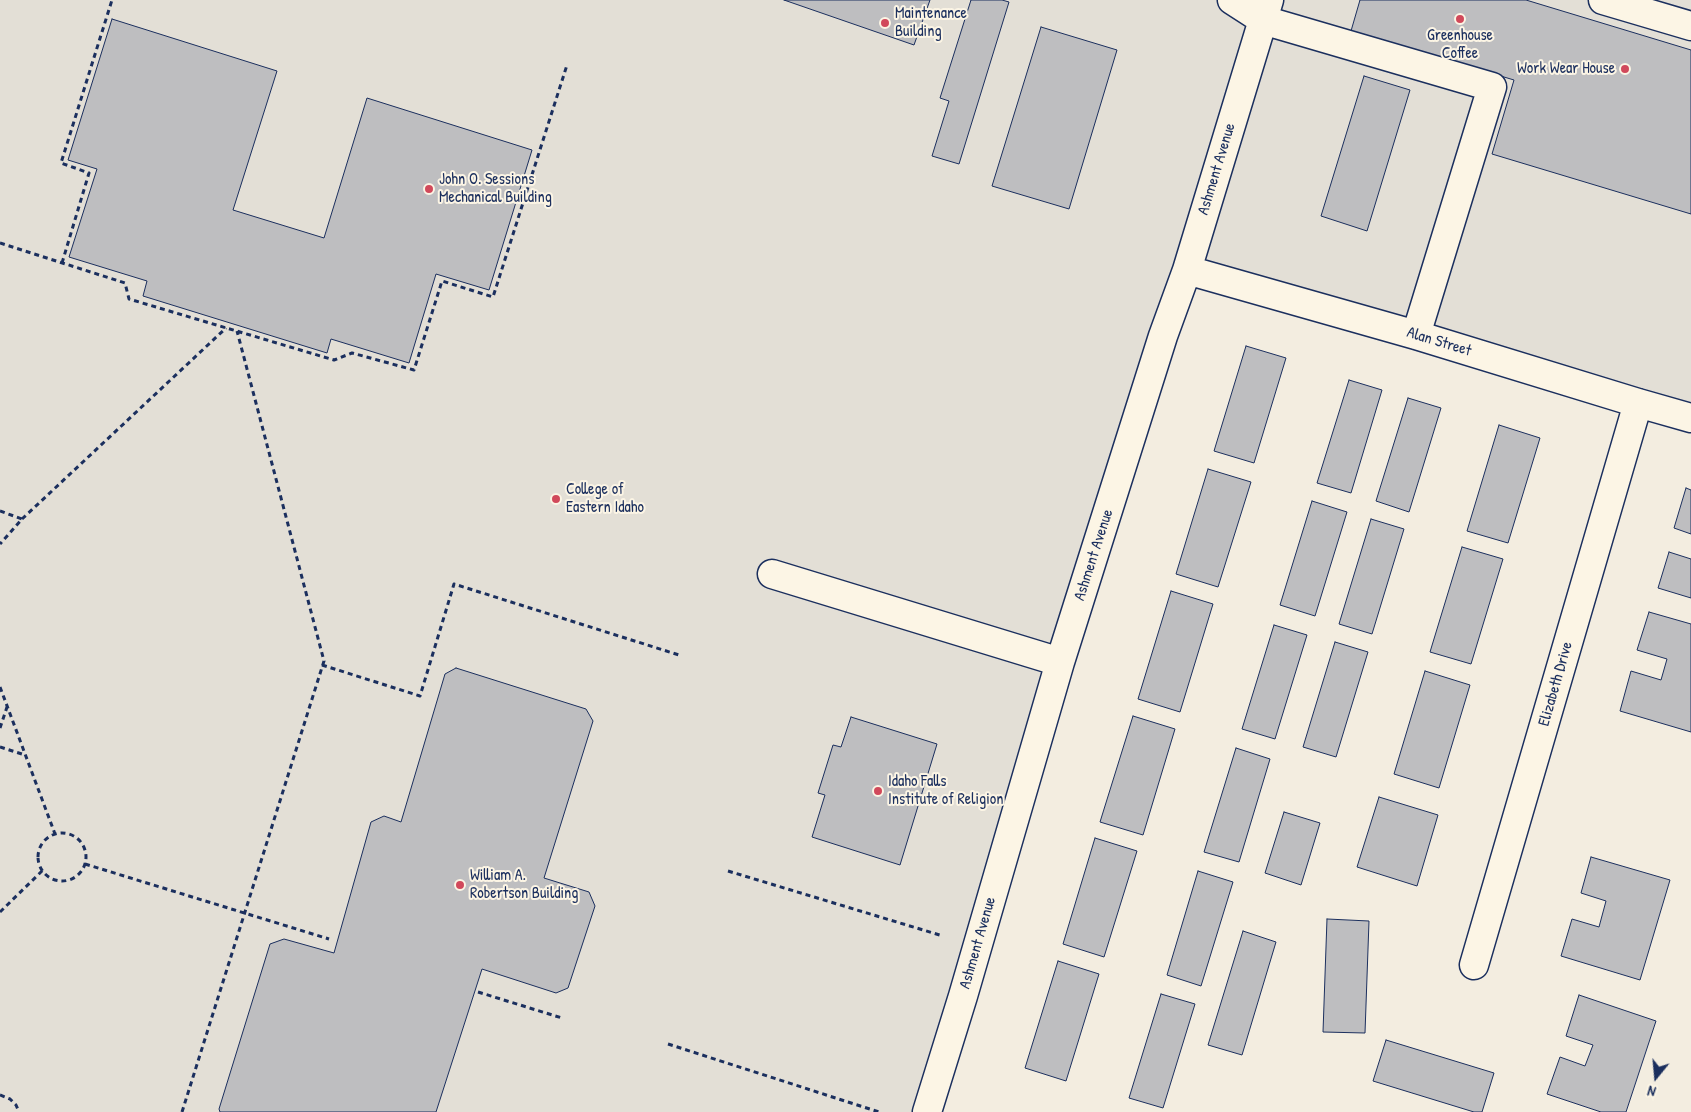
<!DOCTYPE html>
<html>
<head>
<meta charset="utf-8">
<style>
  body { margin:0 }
  #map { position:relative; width:1691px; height:1112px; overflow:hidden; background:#f3ede0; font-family:"Patrick Hand",sans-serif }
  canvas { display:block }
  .north { position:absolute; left:1631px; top:1052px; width:50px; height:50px; -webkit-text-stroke:4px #fcf5e5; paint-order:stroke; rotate:197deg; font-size:14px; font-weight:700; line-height:20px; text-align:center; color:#1b2f5e }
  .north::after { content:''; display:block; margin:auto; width:18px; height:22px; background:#1b2f5e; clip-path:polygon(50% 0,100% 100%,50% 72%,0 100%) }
</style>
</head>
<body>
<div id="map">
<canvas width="1691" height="1112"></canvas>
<div class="north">N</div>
</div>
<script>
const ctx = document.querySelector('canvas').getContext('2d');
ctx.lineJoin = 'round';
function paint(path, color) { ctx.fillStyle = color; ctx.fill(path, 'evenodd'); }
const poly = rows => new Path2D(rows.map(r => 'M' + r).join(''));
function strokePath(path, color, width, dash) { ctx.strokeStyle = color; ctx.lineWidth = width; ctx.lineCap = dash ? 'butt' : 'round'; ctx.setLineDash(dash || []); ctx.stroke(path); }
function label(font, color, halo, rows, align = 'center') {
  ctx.font = font + ' "Patrick Hand",sans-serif'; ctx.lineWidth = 4; ctx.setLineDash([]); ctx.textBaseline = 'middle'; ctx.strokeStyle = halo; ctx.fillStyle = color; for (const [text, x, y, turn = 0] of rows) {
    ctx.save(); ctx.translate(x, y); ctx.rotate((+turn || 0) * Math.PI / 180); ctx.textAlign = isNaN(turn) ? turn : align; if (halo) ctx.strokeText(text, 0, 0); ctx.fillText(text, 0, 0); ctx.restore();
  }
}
paint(poly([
  [0,0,1691,0,1691,418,1187,270,928,1112,0,1112]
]), '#e3dfd6');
const building = poly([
  [784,0,930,0,914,45,784,0],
  [971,0,1002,0,1009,2,959,164,932,156,949,101,940,98,971,0],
  [1360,0,1526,0,1691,50,1691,214,1492,154,1514,80,1351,31,1360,0],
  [112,19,277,71,233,210,324,238,367,98,532,150,489,290,436,274,409,363,331,339,327,353,143,296,147,281,69,257,97,169,68,160,112,19],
  [1041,27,1117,50,1069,209,992,186,1041,27],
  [1364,76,1410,90,1367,231,1321,216,1364,76],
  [1246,346,1286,358,1254,463,1214,451,1246,346],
  [1349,380,1382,390,1351,493,1317,483,1349,380],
  [1408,398,1441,408,1409,512,1376,501,1408,398],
  [1499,425,1540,438,1508,543,1467,531,1499,425],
  [1208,469,1251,482,1218,587,1176,574,1208,469],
  [1686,488,1691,490,1691,534,1674,528,1686,488],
  [1312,501,1347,512,1315,616,1280,605,1312,501],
  [1371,519,1404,529,1372,634,1339,624,1371,519],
  [1462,547,1503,559,1471,664,1430,652,1462,547],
  [1669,552,1691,559,1691,598,1658,588,1669,552],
  [1171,591,1213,604,1180,712,1138,699,1171,591],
  [1649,612,1691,624,1691,732,1620,711,1631,671,1661,680,1667,659,1637,650,1649,612],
  [1274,625,1307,635,1275,739,1242,729,1274,625],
  [1335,642,1368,652,1336,757,1303,747,1335,642],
  [456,668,586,709,593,721,544,878,589,892,595,906,568,988,556,993,482,969,436,1112,220,1112,219,1109,270,944,284,939,334,953,371,822,384,816,401,822,445,674,456,668],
  [1425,671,1470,685,1439,788,1394,774,1425,671],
  [1133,716,1175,729,1143,835,1100,822,1133,716],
  [851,717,937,744,900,865,812,837,825,795,818,793,833,745,841,747,851,717],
  [1236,748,1270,759,1239,862,1204,852,1236,748],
  [1379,797,1438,815,1417,886,1357,867,1379,797],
  [1284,812,1320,823,1301,885,1265,873,1284,812],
  [1095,838,1137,851,1104,957,1063,944,1095,838],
  [1591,857,1670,880,1640,980,1561,956,1572,919,1599,927,1606,901,1581,893,1591,857],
  [1198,871,1233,882,1201,986,1167,975,1198,871],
  [1327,919,1369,921,1365,1033,1323,1032,1327,919],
  [1243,931,1276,942,1242,1055,1208,1045,1243,931],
  [1058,961,1099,974,1066,1081,1025,1068,1058,961],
  [1161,994,1195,1004,1163,1108,1129,1098,1161,994],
  [1579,995,1656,1021,1626,1112,1601,1112,1547,1094,1560,1057,1585,1066,1593,1045,1566,1036,1579,995],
  [1386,1040,1494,1073,1482,1112,1474,1112,1373,1081,1386,1040]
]);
paint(building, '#bebec0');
strokePath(building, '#1b2f5e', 1);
const minor = poly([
  [1232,0,1263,20,1492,87,1416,335],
  [1603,0,1691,26],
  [1187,270,1416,335,1638,403,1691,418],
  [772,574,1060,662],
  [1474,965,1638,403],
  [927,1112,963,996,1060,662,1163,336,1187,270,1269,0]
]);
strokePath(minor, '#1b2f5e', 31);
strokePath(poly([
  [0,243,125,283,129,299,334,360,352,353,414,370,442,281,493,297,567,65],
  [62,263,89,173,61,163,112,0],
  [0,511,22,519,0,544],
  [22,519,226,328],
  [322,665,420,696,454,584,679,655],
  [0,687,55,834],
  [0,728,7,707],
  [0,747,25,755],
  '38 857a24 24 0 1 1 48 0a24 24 0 1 1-48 0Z',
  [85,864,329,939],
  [728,871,943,936],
  [0,912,43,870],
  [478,992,562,1018],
  [668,1044,879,1112],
  [0,1095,10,1099,16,1105,19,1112],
  [182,1112,324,661,237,331]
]), '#1b2f5e', 3, [5, 4]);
strokePath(minor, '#fcf5e5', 28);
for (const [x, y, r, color] of [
  [1460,19,5,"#d1495b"],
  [885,23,5,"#d1495b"],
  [1625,69,5,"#d1495b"],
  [429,189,5,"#d1495b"],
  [556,499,5,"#d1495b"],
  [878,791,5,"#d1495b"],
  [460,885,5,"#d1495b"]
]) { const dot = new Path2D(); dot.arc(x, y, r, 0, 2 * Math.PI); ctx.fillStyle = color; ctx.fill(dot); strokePath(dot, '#fcf5e5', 2); }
label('16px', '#1b2f5e', '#fcf5e5', [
  ["Maintenance",895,14],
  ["Building",895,32],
  ["Greenhouse",1460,36,"center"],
  ["Coffee",1460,54,"center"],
  ["Work Wear House",1615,69,"right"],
  ["John O. Sessions",439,180],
  ["Mechanical Building",439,198],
  ["College of",566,490],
  ["Eastern Idaho",566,508],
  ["Idaho Falls",888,782],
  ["Institute of Religion",888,800],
  ["William A.",470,876],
  ["Robertson Building",470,894]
], 'left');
label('16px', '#1b2f5e', '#fcf5e5', [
  ["Ashment Avenue",1217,169,-73],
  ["Alan Street",1439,342,17],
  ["Ashment Avenue",1094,555,-72],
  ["Elizabeth Drive",1556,684,-74],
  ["Ashment Avenue",978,943,-74]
]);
</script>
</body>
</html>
